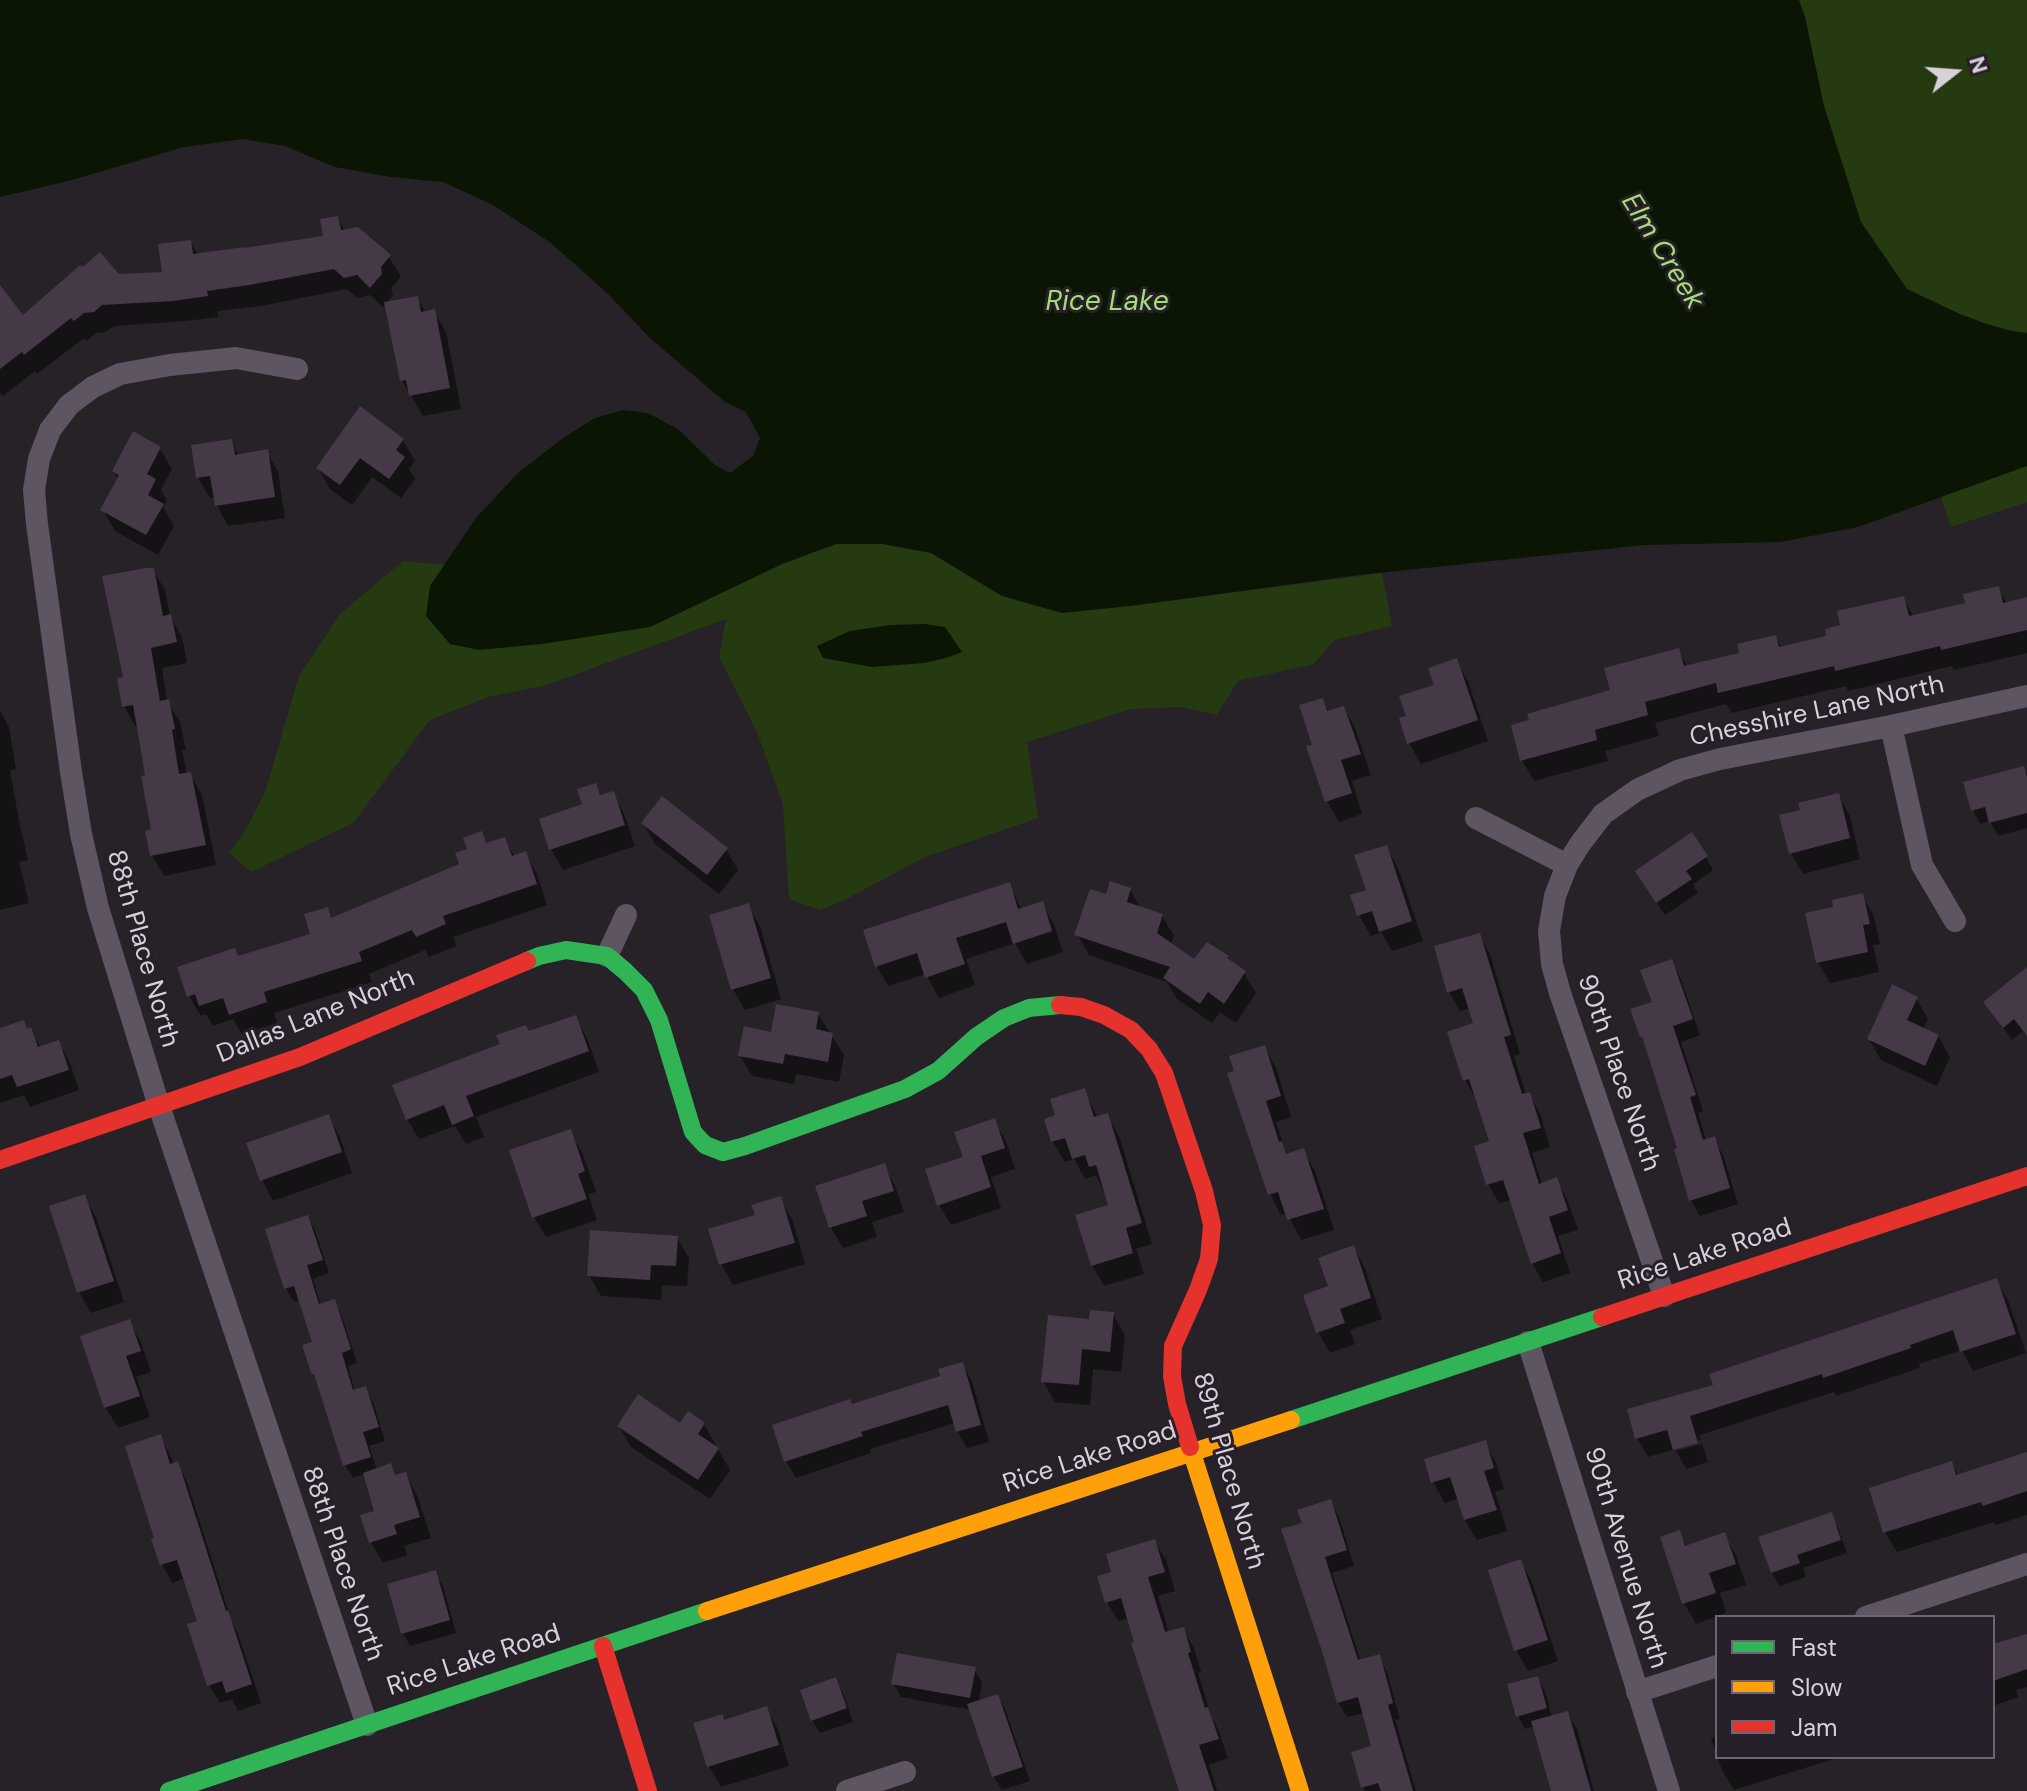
<!DOCTYPE html>
<html>
<head>
<meta charset="utf-8">
<style>
  body { margin:0 }
  #map { position:relative; width:2027px; height:1791px; overflow:hidden; background:#262227; font-family:"DM Sans",sans-serif }
  canvas { display:block }
  .legend { position:absolute; left:1715px; top:1615px; width:280px; height:144px; box-sizing:border-box; background:#271f2a; border:2px solid #6d6670; margin:0; padding:10px 14px; list-style:none; font-size:24px; color:#d7d1d9 }
  .legend li { display:flex; align-items:center; gap:16px; height:40px }
  .legend b { width:40px; border:2px solid #6d6670 }
  .north { position:absolute; left:1915px; top:32px; width:80px; height:80px; -webkit-text-stroke:6px #271f2a; paint-order:stroke; rotate:73deg; font-size:22px; font-weight:700; line-height:32px; text-align:center; color:#d7d1d9 }
  .north::after { content:''; display:block; margin:auto; width:28px; height:36px; background:#d7d1d9; clip-path:polygon(50% 0,100% 100%,50% 72%,0 100%) }
</style>
</head>
<body>
<div id="map">
<canvas width="2027" height="1791"></canvas>
<ul class="legend">
<li><b style="height:10px;background:#30b455"></b>Fast</li>
<li><b style="height:10px;background:#ff9f0a"></b>Slow</li>
<li><b style="height:10px;background:#e5322d"></b>Jam</li>
</ul>
<div class="north">N</div>
</div>
<script>
const ctx = document.querySelector('canvas').getContext('2d');
ctx.lineJoin = 'round';
function paint(path, color) { ctx.fillStyle = color; ctx.fill(path, 'evenodd'); }
const poly = rows => new Path2D(rows.map(r => 'M' + r).join(''));
function strokePath(path, color, width, dash) { ctx.strokeStyle = color; ctx.lineWidth = width; ctx.lineCap = dash ? 'butt' : 'round'; ctx.setLineDash(dash || []); ctx.stroke(path); }
function label(font, color, halo, rows, align = 'center') {
  ctx.font = font + ' "DM Sans",sans-serif'; ctx.lineWidth = 6; ctx.setLineDash([]); ctx.textBaseline = 'middle'; ctx.strokeStyle = halo; ctx.fillStyle = color; for (const [text, x, y, turn = 0] of rows) {
    ctx.save(); ctx.translate(x, y); ctx.rotate((+turn || 0) * Math.PI / 180); ctx.textAlign = isNaN(turn) ? turn : align; if (halo) ctx.strokeText(text, 0, 0); ctx.fillText(text, 0, 0); ctx.restore();
  }
}
paint(poly([
  [1778,0,2027,0,2027,502,1951,527,1790,42],
  [836,544,883,544,931,553,1002,596,1130,606,1382,573,1392,626,1334,640,1314,664,1238,681,1217,715,1181,707,1131,709,1027,742,1038,818,925,857,843,901,820,910,789,899,783,804,757,732,719,657,726,619,544,686,488,697,430,720,353,823,251,872,229,853,246,829,265,792,299,676,340,614,403,561,445,565,430,586,650,627,782,564]
]), '#263a11');
paint(poly([
  [0,0,1799,0,1805,17,1824,106,1861,222,1907,289,1960,314,1987,324,2012,331,2027,333,2027,466,1858,527,1780,542,1644,545,1359,575,1130,606,1062,613,1002,596,931,553,883,544,836,544,782,564,650,627,542,644,479,650,450,644,426,616,430,586,476,518,518,473,563,438,595,418,623,410,648,413,679,430,715,465,730,473,753,456,760,438,746,412,725,402,651,339,608,294,551,243,493,205,443,182,391,177,335,167,285,146,243,139,184,147,72,180,0,197],
  [924,624,945,627,962,652,946,658,924,663,872,667,823,658,817,646,850,631,890,625]
]), '#0a1504');
paint(poly([
  [337,218,345,231,389,257,401,277,391,288,393,295,383,307,370,295,357,298,347,289,261,306,218,311,218,317,186,321,114,326,106,332,96,333,87,341,84,338,37,374,35,371,3,396,0,393,0,305,23,318,118,276,164,274,190,242,198,255,325,237],
  [417,298,426,313,434,312,446,332,461,409,423,416,402,381],
  [403,440,415,461,409,469,415,479,401,498,372,477,352,505,330,489,318,468],
  [231,441,239,456,267,452,278,472,285,518,228,526,217,506,215,498,210,498,198,478],
  [160,449,172,469,161,490,167,501,163,507,174,526,158,555,115,531,103,510,119,480,114,471],
  [153,570,165,590,170,616,182,637,187,663,162,668,167,701,180,722,186,750,182,750,187,775,190,774,202,795,216,865,164,876,152,855,153,831,139,727,136,727,124,706,125,679],
  [1998,588,2007,604,2027,599,2027,653,1954,670,1952,666,1848,691,1846,686,1732,713,1726,704,1655,723,1659,736,1605,751,1608,761,1534,781,1522,760,1613,692,1678,650,1688,668,1742,654,1775,637,1782,648,1829,637,1843,626,1903,598,1914,617,1967,605],
  [1456,661,1468,681,1488,741,1421,764,1409,743,1408,717],
  [1322,700,1329,713,1344,708,1355,728,1371,775,1352,781,1362,814,1339,822,1327,801,1309,748,1314,746],
  [0,710,9,727,16,769,10,770,19,821,28,860,19,862,29,903,0,910],
  [2023,768,2027,775,2027,828,1998,836,1990,821,1980,824,1973,810],
  [595,786,602,797,613,793,624,814,635,846,563,870,551,849,584,806],
  [1838,795,1850,816,1860,859,1803,874,1791,853,1803,811],
  [643,823,726,849,738,870,719,894,655,844],
  [481,834,488,845,504,839,515,857,525,854,537,874,547,905,453,937,456,946,429,957,425,950,369,974,372,982,274,1013,277,1023,242,1034,233,1019,213,1026,206,1014,201,1016,189,996,238,958,313,935,327,909,332,919,461,865],
  [1386,847,1398,868,1423,941,1392,951,1381,932,1371,936,1359,915],
  [1706,857,1713,870,1693,884,1698,893,1665,915,1645,884],
  [1009,884,1022,910,1042,904,1054,924,1063,952,1027,964,1015,943,966,959,975,985,939,998,926,974,888,986,877,966],
  [1130,890,1141,909,1162,916,1174,936,1171,945,1195,962,1227,958,1230,962,1244,973,1256,993,1236,1023,1220,1012,1212,1023,1177,999,1167,982,1089,955,1077,934,1107,897],
  [1862,896,1874,916,1880,944,1873,945,1879,972,1830,983,1818,962,1836,908],
  [748,905,760,926,781,999,745,1010,733,989],
  [1479,935,1490,954,1520,1054,1514,1056,1526,1095,1529,1094,1540,1113,1550,1147,1532,1153,1542,1184,1556,1180,1567,1199,1578,1230,1558,1236,1570,1273,1543,1282,1532,1263,1512,1200,1499,1203,1488,1184,1477,1148,1492,1143,1476,1099,1465,1080,1475,1025,1470,1008,1460,1011,1449,992],
  [1671,961,1680,977,1700,1035,1681,1042,1703,1111,1698,1113,1706,1141,1714,1139,1723,1155,1738,1204,1700,1216,1691,1200,1679,1149,1646,1044,1632,1010,1654,1003],
  [2027,970,2027,1036,2023,1031,2012,1040,1985,1002],
  [1916,998,1928,1019,1923,1030,1938,1036,1950,1057,1937,1086,1881,1060,1869,1039],
  [818,1014,844,1055,839,1082,796,1074,794,1084,752,1076,740,1055],
  [575,1017,587,1038,599,1072,476,1117,484,1137,466,1144,455,1126,419,1139,407,1119,529,1033],
  [0,1030,30,1030,41,1048,58,1042,70,1063,79,1090,30,1107,24,1095,0,1103],
  [1264,1047,1276,1068,1291,1117,1276,1122,1286,1153,1288,1156,1303,1151,1315,1171,1334,1230,1301,1240,1287,1213,1281,1215,1270,1194],
  [1084,1090,1098,1118,1107,1115,1119,1136,1152,1244,1136,1249,1144,1274,1104,1286,1092,1265,1110,1206,1096,1175,1085,1179,1074,1159,1065,1162,1053,1142,1046,1120,1058,1116],
  [328,1116,340,1137,352,1173,273,1201,262,1180],
  [994,1121,1006,1141,1015,1169,991,1177,1001,1208,951,1225,939,1205,965,1158],
  [570,1132,582,1152,596,1192,588,1194,597,1220,546,1237,534,1217],
  [884,1165,895,1186,904,1212,872,1222,877,1237,843,1248,831,1228,818,1187],
  [84,1197,96,1217,124,1302,91,1313,79,1292],
  [780,1199,792,1219,805,1264,733,1285,721,1264,757,1217],
  [307,1217,315,1230,329,1273,313,1279,321,1305,334,1301,341,1314,357,1363,348,1366,355,1392,365,1389,373,1402,385,1441,369,1446,377,1470,390,1466,397,1477,405,1474,417,1495,431,1538,404,1546,407,1555,383,1563,371,1542,377,1512,365,1474,353,1478,345,1465,319,1384,313,1374,314,1344,300,1300,294,1302,286,1288],
  [677,1238,689,1258,687,1286,662,1285,661,1300,601,1296,589,1275],
  [1354,1248,1365,1268,1382,1319,1350,1330,1355,1344,1330,1353,1318,1332,1305,1296,1331,1287],
  [1996,1280,2008,1300,2026,1353,1973,1371,1962,1350,1919,1364,1920,1368,1836,1396,1834,1392,1700,1435,1701,1440,1676,1447,1676,1451,1702,1444,1708,1462,1686,1469,1675,1449,1648,1457,1637,1438],
  [1113,1314,1125,1335,1121,1372,1093,1369,1090,1405,1055,1402,1043,1381,1091,1322],
  [129,1322,141,1342,151,1372,136,1377,150,1417,118,1428,106,1408,82,1337],
  [962,1364,972,1381,989,1442,967,1448,957,1431,955,1423,870,1449,871,1453,796,1478,786,1461,852,1406,942,1377],
  [704,1424,716,1445,714,1447,718,1449,730,1470,710,1499,631,1447,619,1426],
  [160,1436,170,1455,174,1465,177,1464,187,1482,232,1623,237,1631,261,1703,238,1711,232,1699,220,1703,209,1685,200,1622,185,1578,172,1583,162,1564],
  [1485,1442,1496,1463,1504,1489,1495,1492,1507,1531,1477,1540,1465,1520,1459,1498,1445,1503,1433,1482,1426,1461],
  [2027,1454,2027,1515,1996,1525,1994,1522,1897,1552,1885,1532,1951,1463,1959,1477],
  [1330,1502,1339,1517,1354,1566,1332,1573,1361,1662,1379,1657,1387,1672,1400,1719,1395,1720,1416,1791,1365,1791,1363,1788,1353,1753,1374,1747,1364,1713,1347,1717,1338,1702,1304,1525],
  [1831,1514,1838,1528,1847,1553,1803,1568,1806,1577,1780,1586,1772,1573,1761,1538],
  [1679,1533,1687,1547,1724,1535,1736,1555,1746,1585,1720,1593,1726,1613,1696,1624,1684,1603],
  [1154,1541,1166,1560,1175,1591,1158,1596,1169,1633,1183,1629,1194,1648,1201,1672,1198,1673,1211,1716,1218,1729,1228,1758,1209,1765,1217,1791,1182,1791,1129,1618,1118,1621,1107,1602,1114,1573],
  [1520,1561,1532,1582,1558,1661,1528,1671,1516,1650,1490,1571],
  [435,1573,443,1586,456,1633,410,1646,403,1633],
  [2027,1636,2027,1687,2016,1690,2018,1697,1993,1706,1993,1645],
  [974,1669,982,1683,979,1702,998,1696,1005,1709,1030,1781,1002,1790,994,1777,972,1710,901,1697,894,1684],
  [1537,1678,1545,1691,1552,1718,1567,1713,1577,1729,1594,1791,1553,1791,1535,1726,1525,1729,1518,1716],
  [835,1680,843,1693,853,1722,820,1733,812,1720],
  [766,1709,778,1729,789,1766,721,1787,709,1766,696,1725,725,1722],
  [1717,1736,1717,1756,1711,1738],
  [1717,1757,1840,1757,1734,1790,1722,1770]
]), '#0007');
paint(poly([
  [338,216,341,230,358,227,391,255,381,267,382,274,370,288,357,275,344,278,334,269,249,285,207,291,208,296,173,301,102,305,94,312,84,313,74,321,71,318,24,355,22,352,0,369,0,285,23,315,79,266,84,266,100,252,119,274,162,272,158,244,191,240,193,254,244,247,244,248,323,236,320,219],
  [418,296,421,312,435,309,450,388,409,396,406,380,400,381,384,302],
  [360,406,404,439,396,450,405,457,389,479,360,458,340,485,316,468],
  [133,431,161,447,147,474,156,479,148,495,164,504,146,535,100,510,119,475,112,471],
  [232,439,235,455,268,449,275,497,215,506,210,476,196,478,191,445],
  [146,568,154,568,163,616,171,614,177,642,151,648,160,701,169,699,175,729,172,730,179,774,191,772,206,845,150,856,145,831,151,829,141,776,145,775,133,705,122,707,117,678,123,677,102,576],
  [1999,586,2003,603,2027,597,2027,630,1941,650,1940,646,1835,671,1834,666,1718,693,1716,683,1645,702,1648,715,1595,730,1597,740,1520,761,1511,725,1529,720,1527,714,1610,690,1604,668,1679,648,1684,666,1739,653,1737,644,1776,635,1779,647,1826,636,1825,629,1840,625,1837,611,1904,596,1909,616,1965,603,1963,594],
  [1457,658,1478,720,1407,744,1399,718,1406,716,1399,696,1434,685,1428,668],
  [1323,698,1327,711,1344,706,1361,754,1341,760,1352,793,1325,802,1306,746,1312,745,1299,705],
  [2024,766,2027,777,2027,813,1989,823,1985,807,1971,811,1963,782],
  [596,783,600,795,614,791,625,825,549,850,539,819,582,804,577,789],
  [1839,793,1850,838,1789,854,1779,815,1800,810,1798,803],
  [662,796,728,848,707,875,641,823],
  [482,831,486,843,505,837,512,856,526,851,537,884,443,916,446,924,416,937,412,930,359,952,362,961,264,992,267,1002,229,1015,223,998,199,1006,195,994,187,997,177,967,235,948,238,956,310,934,304,914,328,907,331,918,459,864,455,853,467,849,463,838],
  [1692,832,1708,856,1686,871,1692,879,1656,903,1635,871],
  [1387,845,1412,921,1379,932,1372,911,1357,916,1350,895,1366,890,1354,855],
  [1110,881,1131,888,1127,902,1163,914,1157,933,1194,959,1207,942,1229,956,1227,958,1246,971,1224,1004,1208,992,1200,1004,1163,978,1170,967,1074,935,1090,889,1106,894],
  [1010,882,1018,909,1043,901,1052,931,1013,944,1006,922,956,938,965,964,925,978,917,953,875,967,863,930],
  [1863,893,1870,924,1863,925,1868,952,1816,963,1805,913,1833,907,1832,900],
  [749,903,771,978,731,990,709,915],
  [1480,933,1511,1035,1504,1037,1522,1094,1530,1092,1541,1128,1523,1133,1539,1184,1557,1177,1568,1210,1549,1217,1561,1253,1531,1264,1503,1180,1486,1185,1474,1146,1489,1141,1469,1079,1463,1081,1447,1032,1473,1023,1462,988,1447,993,1434,946],
  [1672,959,1693,1019,1673,1026,1696,1095,1690,1097,1703,1140,1715,1136,1730,1188,1689,1201,1674,1149,1677,1148,1642,1036,1640,1037,1630,1009,1652,1002,1640,970],
  [2027,967,2027,1036,2014,1019,2003,1028,1983,1002],
  [1892,984,1918,997,1907,1020,1939,1035,1925,1066,1867,1039],
  [776,1004,819,1012,816,1029,833,1033,828,1062,785,1054,783,1064,738,1056,744,1026,771,1032],
  [576,1015,589,1051,466,1096,474,1116,452,1125,444,1105,406,1120,392,1085,500,1044,496,1035,526,1025,529,1031],
  [24,1020,27,1029,31,1027,38,1047,59,1040,69,1070,17,1087,12,1075,0,1079,0,1028],
  [1265,1045,1281,1096,1266,1101,1279,1142,1282,1141,1286,1154,1304,1148,1324,1209,1287,1220,1278,1192,1268,1195,1227,1073,1234,1071,1229,1056],
  [1085,1088,1094,1117,1108,1113,1142,1223,1126,1228,1133,1253,1091,1266,1075,1215,1108,1205,1096,1165,1089,1167,1085,1155,1072,1159,1065,1138,1051,1142,1044,1119,1055,1115,1050,1099],
  [329,1114,342,1152,260,1181,246,1143],
  [995,1118,1005,1148,981,1156,991,1187,937,1206,925,1169,963,1157,954,1132],
  [571,1129,585,1171,578,1174,587,1199,532,1218,509,1150],
  [885,1163,894,1191,862,1201,867,1216,829,1228,815,1186],
  [85,1194,114,1281,77,1293,49,1206],
  [781,1196,795,1243,719,1265,708,1229,755,1215,751,1205],
  [308,1215,323,1260,307,1265,319,1304,335,1299,351,1349,342,1353,353,1390,366,1386,379,1427,363,1432,371,1457,343,1466,314,1374,312,1375,302,1345,312,1342,294,1286,284,1289,265,1229],
  [590,1230,678,1236,676,1266,651,1265,650,1280,587,1276],
  [1354,1245,1371,1298,1340,1309,1345,1323,1316,1333,1303,1295,1328,1286,1318,1258],
  [1997,1278,2016,1334,1960,1352,1953,1330,1910,1345,1911,1348,1823,1378,1822,1374,1690,1416,1698,1443,1673,1450,1667,1430,1635,1439,1627,1409,1713,1385,1709,1374],
  [1090,1310,1114,1312,1110,1352,1082,1349,1079,1385,1041,1382,1048,1315,1089,1319],
  [130,1319,141,1351,126,1356,140,1396,104,1408,80,1336],
  [963,1362,981,1425,956,1432,948,1405,861,1432,863,1436,784,1462,772,1425,850,1399,852,1404,940,1376,938,1369],
  [638,1394,680,1423,688,1411,705,1423,698,1434,719,1448,698,1480,617,1426],
  [161,1434,170,1464,178,1461,226,1611,228,1610,252,1684,226,1693,222,1681,207,1686,187,1624,197,1621,177,1560,160,1565,151,1539,154,1538,125,1446],
  [1486,1440,1494,1468,1484,1471,1497,1510,1464,1520,1450,1477,1431,1483,1424,1459],
  [2027,1452,2027,1491,1983,1506,1981,1502,1883,1533,1869,1488,1952,1461,1956,1475],
  [391,1463,395,1475,406,1472,420,1517,394,1525,397,1534,369,1543,360,1515,374,1511,363,1473],
  [1331,1499,1347,1550,1325,1557,1358,1660,1380,1654,1393,1703,1388,1705,1413,1791,1381,1791,1378,1783,1361,1788,1351,1752,1371,1746,1358,1697,1337,1703,1322,1651,1281,1529,1302,1523,1297,1510],
  [1832,1512,1841,1540,1797,1555,1800,1563,1771,1573,1758,1537],
  [1680,1530,1685,1546,1725,1532,1736,1564,1709,1573,1716,1593,1682,1604,1660,1537],
  [1155,1539,1165,1572,1148,1577,1165,1632,1184,1627,1191,1652,1188,1653,1205,1708,1208,1707,1219,1739,1199,1745,1214,1791,1179,1791,1131,1643,1134,1642,1121,1598,1105,1603,1097,1576,1111,1572,1106,1554],
  [1521,1559,1548,1640,1514,1651,1488,1570],
  [436,1570,450,1620,401,1634,387,1584],
  [2027,1634,2027,1669,1993,1681,1993,1644],
  [897,1653,976,1667,970,1698,891,1684],
  [1538,1676,1547,1708,1516,1717,1507,1684],
  [836,1677,847,1708,811,1721,800,1690],
  [998,1694,1023,1767,992,1777,967,1704],
  [767,1706,779,1745,707,1767,693,1723,723,1714,724,1720],
  [1568,1711,1591,1791,1551,1791,1531,1721]
]), '#453948');
strokePath(poly([
  [297,369,236,358,170,365,120,374,93,387,69,405,50,430,39,459,34,490,37,524,71,772,81,834,98,908,159,1106,367,1725],
  [1891,726,1922,865,1955,921],
  [1476,818,1567,865],
  [607,956,626,915],
  [1664,1296,1560,993,1552,964,1549,931,1555,896,1567,865,1580,844,1603,814,1637,790,1680,770,1720,759,1891,726,2027,696],
  [1528,1342,1669,1791],
  [1866,1617,2027,1564],
  [1637,1692,1717,1666],
  [847,1791,905,1772]
]), '#5e5462', 22);
strokePath(poly([
  [527,961,539,956,566,950,607,956,625,971,644,990,659,1020,693,1132,705,1145,723,1152,745,1146,905,1089,938,1071,976,1037,1004,1018,1029,1008,1060,1005],
  [1291,1420,1602,1317],
  [169,1791,707,1611]
]), '#30b455', 18);
strokePath(poly([
  [1190,1447,1300,1791],
  [707,1611,1291,1420]
]), '#ff9f0a', 18);
strokePath(poly([
  [1060,1005,1081,1007,1104,1015,1131,1030,1149,1049,1164,1073,1204,1191,1212,1225,1209,1259,1198,1290,1173,1346,1172,1376,1177,1404,1190,1447],
  [0,1160,300,1057,527,961],
  [1602,1317,2027,1176],
  [603,1646,648,1791]
]), '#e5322d', 18);
label('26px', '#d7d1d9', '#271f2a', [
  ["Chesshire Lane North",1817,712,-12],
  ["88th Place North",142,949,74],
  ["Dallas Lane North",316,1017,-22],
  ["90th Place North",1618,1073,71],
  ["Rice Lake Road",1705,1255,-18],
  ["Rice Lake Road",1090,1458,-18],
  ["89th Place North",1228,1471,74],
  ["90th Avenue North",1625,1558,73],
  ["88th Place North",342,1564,71],
  ["Rice Lake Road",474,1661,-18]
]);
label('italic 28px', '#a3de73', '#271f2a', [
  ["Elm Creek",1662,252,58],
  ["Rice Lake",1107,303]
]);
</script>
</body>
</html>
